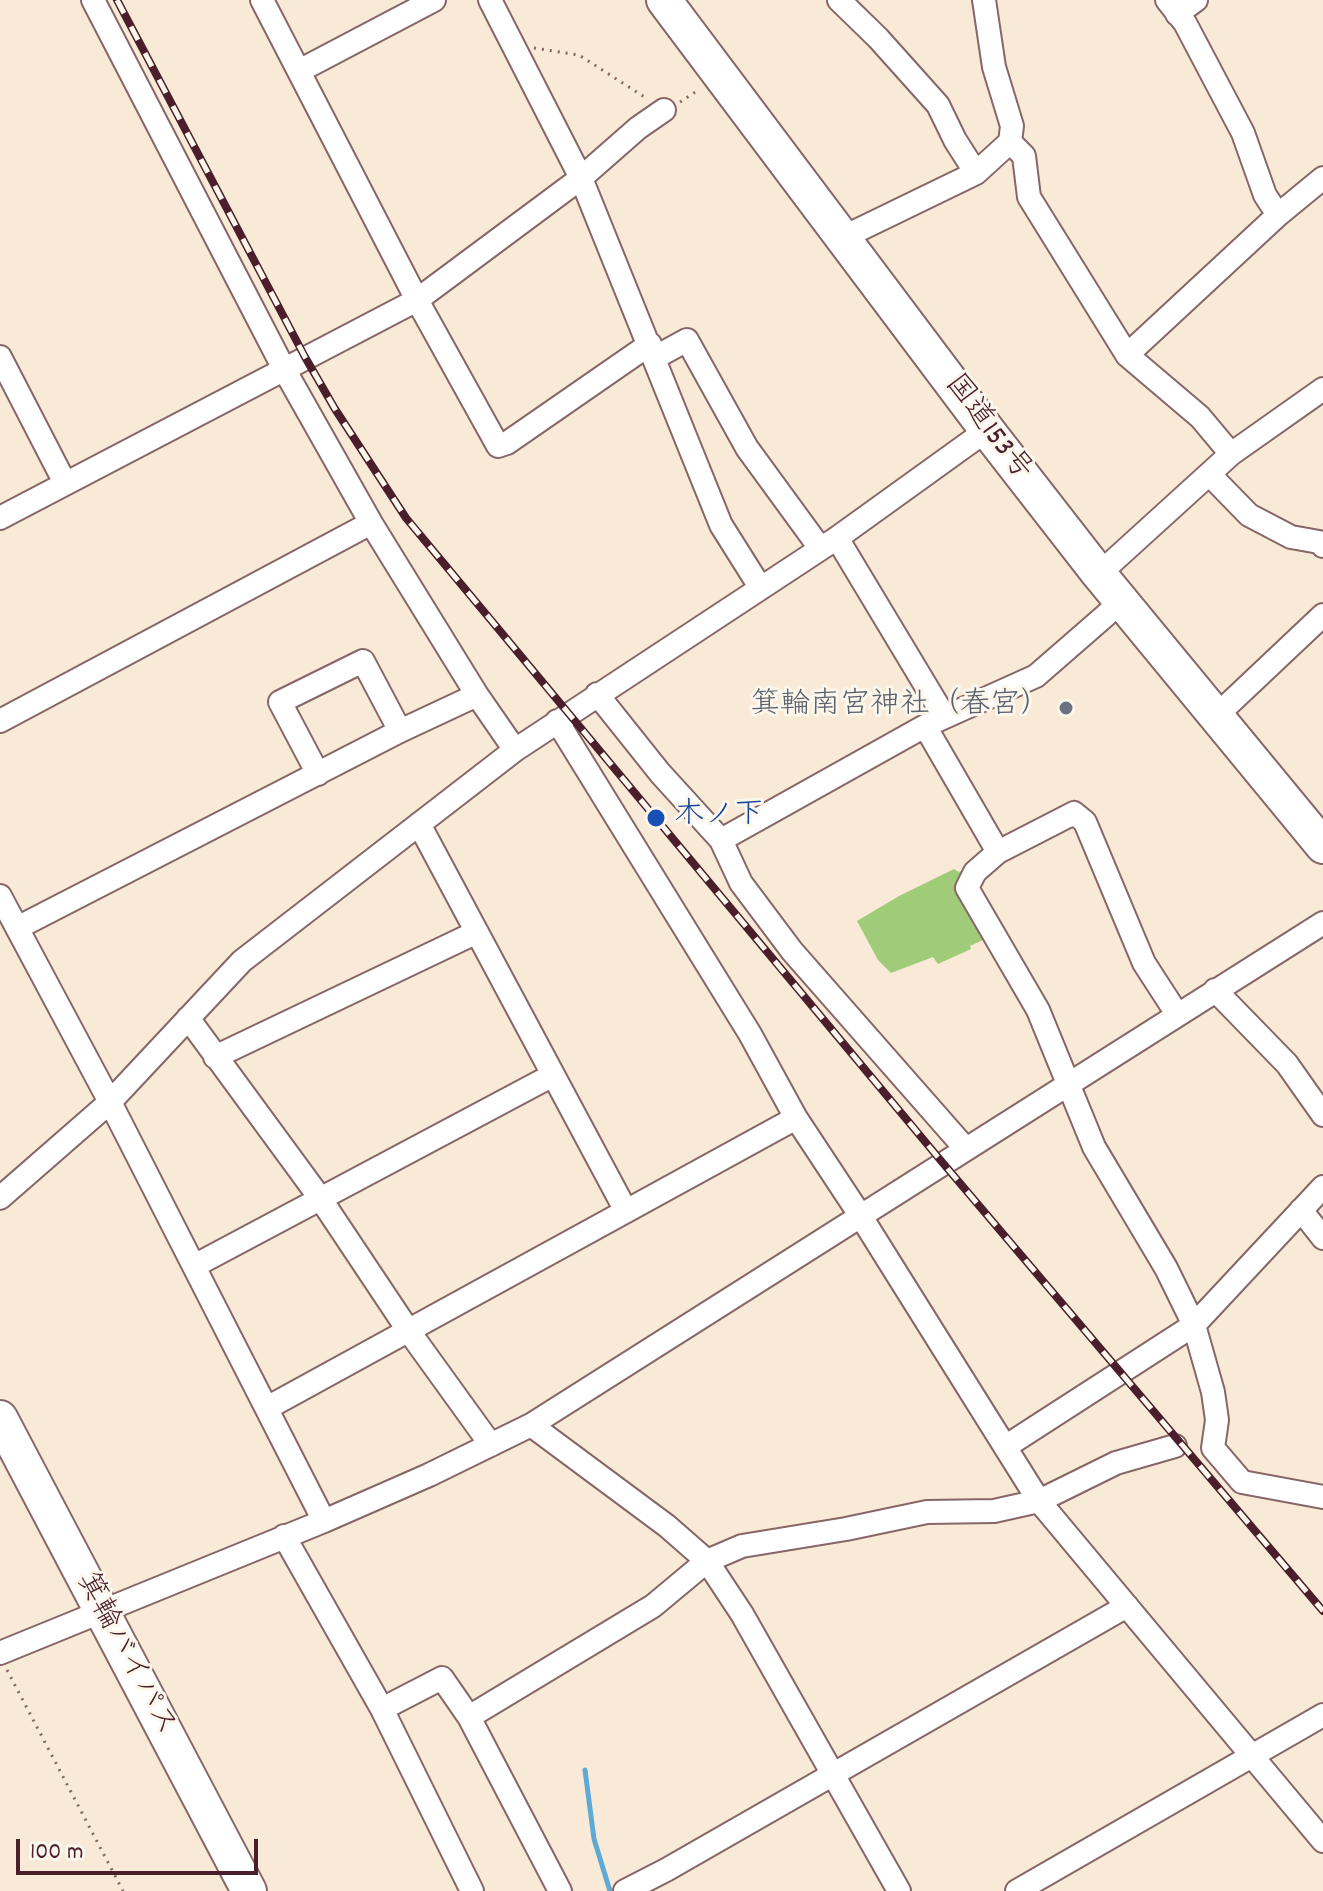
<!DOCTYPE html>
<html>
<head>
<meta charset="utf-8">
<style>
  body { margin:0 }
  #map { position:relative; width:1323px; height:1891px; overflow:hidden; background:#f8ead7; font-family:Dekko,sans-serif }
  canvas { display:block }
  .scale { position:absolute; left:16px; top:1839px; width:242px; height:36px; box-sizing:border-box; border:4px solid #4a1f2b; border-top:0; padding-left:10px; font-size:24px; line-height:28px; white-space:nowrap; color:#4a1f2b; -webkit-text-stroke:6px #fbf7ec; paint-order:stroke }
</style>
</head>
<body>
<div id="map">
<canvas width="1323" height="1891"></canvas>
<div class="scale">100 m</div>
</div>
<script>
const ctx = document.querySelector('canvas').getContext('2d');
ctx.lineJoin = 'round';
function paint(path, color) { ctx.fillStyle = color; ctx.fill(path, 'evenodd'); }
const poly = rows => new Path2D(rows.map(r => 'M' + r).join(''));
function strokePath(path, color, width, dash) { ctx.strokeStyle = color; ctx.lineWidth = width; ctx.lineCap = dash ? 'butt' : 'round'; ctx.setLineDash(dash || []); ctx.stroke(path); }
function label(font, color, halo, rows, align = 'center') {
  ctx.font = font + ' Dekko,"Klee One",sans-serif'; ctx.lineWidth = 6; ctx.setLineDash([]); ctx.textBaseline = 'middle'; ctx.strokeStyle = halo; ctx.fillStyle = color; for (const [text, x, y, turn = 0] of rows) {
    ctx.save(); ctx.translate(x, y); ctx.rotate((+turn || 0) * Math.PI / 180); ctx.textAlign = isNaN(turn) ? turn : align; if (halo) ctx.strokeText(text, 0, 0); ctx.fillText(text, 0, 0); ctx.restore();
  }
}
paint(poly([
  [983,861,977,867,985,939,970,946,971,949,938,964,933,957,891,973,878,960,857,921,899,896,954,869,959,872]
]), '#a0cb78');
strokePath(poly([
  [585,1770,594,1839,610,1891]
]), '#5ea9d6', 5);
const minor = poly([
  [93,0,284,369,371,523,477,695,515,750],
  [262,0,417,300,498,446,507,443,650,344],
  [490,0,581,178,721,525,760,587],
  [839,0,878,38,938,105,955,140,976,173],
  [1167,0,1185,23,1243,133,1265,195,1278,215],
  [1177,14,1196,0],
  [299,71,434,0],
  [1010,142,1024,156,1029,197,1127,355],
  [842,238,976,173,1010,142,1012,126,994,67,984,0],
  [0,357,65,483],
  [654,358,687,340,747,448,820,548],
  [1231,454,1200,417,1127,355,1278,215,1323,178],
  [1209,474,1249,515,1291,537,1319,542,1323,546],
  [0,518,417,300,581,178,638,128,664,110],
  [837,538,944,716],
  [1099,574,1231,454,1323,389],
  [597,694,660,773,721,840,741,883,792,951,965,1148],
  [1215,717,1323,615],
  [0,721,371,523],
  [557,721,750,1034,796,1118,860,1215,1039,1501,1323,1841],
  [925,726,998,852,975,872,967,888,1038,1010,1094,1147,1166,1268,1194,1325,1213,1392,1217,1420,1213,1448,1242,1482,1323,1497],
  [318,774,280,702,363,661,400,731],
  [419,824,626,1211],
  [721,840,925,726,1036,676,1121,602],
  [998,852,1074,813,1085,822,1144,963,1177,1014],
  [0,896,110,1102,324,1521],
  [17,928,400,731,477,695],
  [1215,990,1287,1064,1323,1115],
  [188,1018,320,1198,408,1330,491,1445],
  [215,1057,477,932],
  [0,1198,110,1102,242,961,515,750,837,538,987,430],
  [1301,1210,1323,1238],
  [194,1266,553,1075],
  [267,1408,796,1118],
  [531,1425,667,1526,707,1561,742,1614,899,1891],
  [1005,1447,1194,1325,1323,1187],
  [284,1536,382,1709,472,1891],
  [0,1653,324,1521,429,1475,531,1425,1323,923],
  [382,1709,442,1678,469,1717],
  [560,1891,469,1717,653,1606,707,1561,742,1546,846,1529,927,1512,994,1511,1039,1501,1116,1463,1175,1446],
  [625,1891,666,1870,1127,1606],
  [1017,1891,1323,1715]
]);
const highway = poly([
  [664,0,987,430,1099,574,1323,846],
  [0,1418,249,1891]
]);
strokePath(minor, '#876667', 26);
strokePath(highway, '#876667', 38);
strokePath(poly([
  [534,48,579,55,646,98],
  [680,102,700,89],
  [7,1670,123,1891]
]), '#876667', 3, [2, 6]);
strokePath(minor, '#fff', 22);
strokePath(highway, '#fff', 34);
const rail = poly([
  [117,0,305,357,335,409,406,518,942,1162,1323,1611]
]);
strokePath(rail, '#4a1f2b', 8);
strokePath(rail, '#fbf7ec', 5, [15]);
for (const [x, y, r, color] of [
  [1066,708,8,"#6b7280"],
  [656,818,10,"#1a4fb4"]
]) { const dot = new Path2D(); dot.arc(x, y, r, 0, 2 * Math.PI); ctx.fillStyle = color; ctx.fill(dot); strokePath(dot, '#fbf7ec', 3); }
label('30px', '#4a1f2b', '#fbf7ec', [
  ["国道153号",986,429,53],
  ["箕輪バイパス",124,1655,62]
]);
label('30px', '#5b616d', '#fbf7ec', [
  ["箕輪南宮神社（春宮）",1050,708]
], 'right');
label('30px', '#164399', '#fbf7ec', [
  ["木ノ下",674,818]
], 'left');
</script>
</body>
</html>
